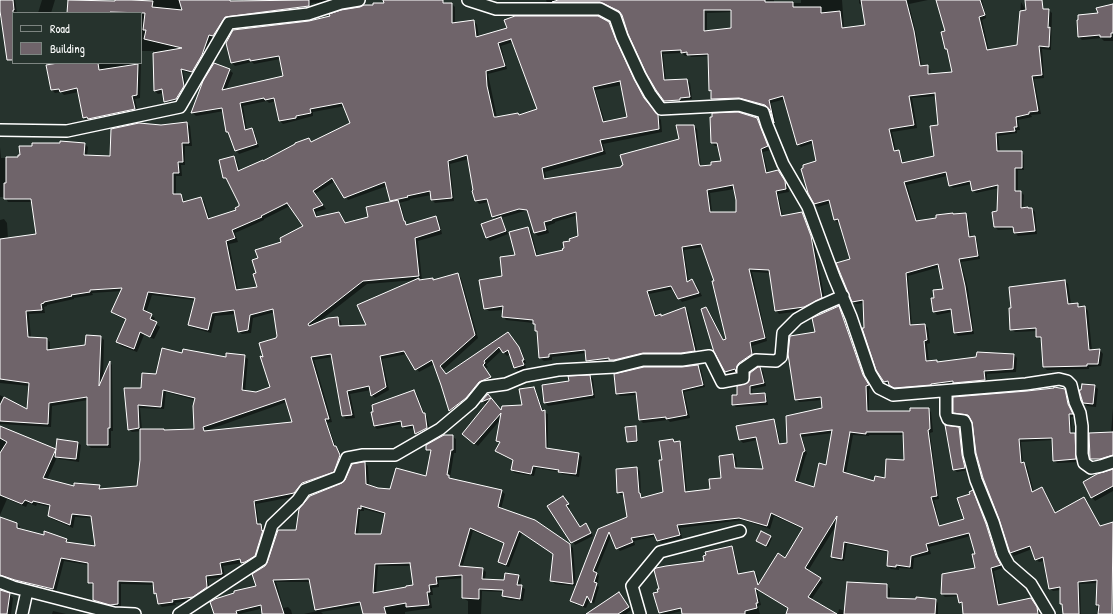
<!DOCTYPE html>
<html>
<head>
<meta charset="utf-8">
<style>
  body { margin:0 }
  #map { position:relative; width:1113px; height:614px; overflow:hidden; background:#26332d; font-family:"Patrick Hand",sans-serif }
  canvas { display:block }
  .legend { position:absolute; left:12px; top:12px; width:130px; height:52px; box-sizing:border-box; background:#26332d; border:1px solid #7d8581; margin:0; padding:5px 7px; list-style:none; font-size:12px; color:#fff }
  .legend li { display:flex; align-items:center; gap:8px; height:20px }
  .legend b { width:20px; border:1px solid #7d8581 }
</style>
</head>
<body>
<div id="map">
<canvas width="1113" height="614"></canvas>
<ul class="legend">
<li><b style="height:5px;background:#26332d"></b>Road</li>
<li><b style="height:11px;background:#6f646a"></b>Building</li>
</ul>
</div>
<script>
const ctx = document.querySelector('canvas').getContext('2d');
ctx.lineJoin = 'round';
function paint(path, color) { ctx.fillStyle = color; ctx.fill(path, 'evenodd'); }
const poly = rows => new Path2D(rows.map(r => 'M' + r).join(''));
function strokePath(path, color, width, dash) { ctx.strokeStyle = color; ctx.lineWidth = width; ctx.lineCap = dash ? 'butt' : 'round'; ctx.setLineDash(dash || []); ctx.stroke(path); }
paint(poly([
  [0,0,15,0,17,13,13,13,13,62,9,59,2,19,0,19],
  [42,0,55,0,51,13,38,13],
  [70,0,100,0,150,5,150,0,218,0,243,7,243,0,343,0,311,3,312,10,229,20,217,39,213,37,205,58,196,75,183,71,187,90,180,102,168,105,165,101,163,93,158,94,155,91,154,51,141,51,141,56,141,13,68,13],
  [386,0,442,0,446,4,452,4,455,7,455,24,474,21,477,25,479,37,608,22,611,26,605,43,614,36,617,38,637,84,647,103,661,120,662,132,603,144,606,154,545,172,546,179,622,168,680,139,693,126,697,129,701,167,712,166,722,162,719,146,715,146,712,143,757,119,760,122,771,150,763,152,768,173,778,171,788,185,789,192,778,194,783,217,802,213,805,216,814,241,825,301,808,310,779,314,776,310,771,273,752,272,767,341,752,346,755,358,739,374,737,372,729,375,726,371,706,308,709,311,724,341,727,340,715,281,703,247,684,250,689,282,692,281,696,284,702,296,682,302,679,298,674,289,649,294,657,317,661,315,662,317,685,309,688,312,698,354,613,363,611,361,591,364,587,361,586,353,552,357,552,360,544,361,540,358,538,332,534,323,506,320,503,316,504,310,489,311,485,308,517,256,528,228,531,231,538,257,564,251,571,241,579,237,578,215,555,222,555,223,547,226,549,233,538,236,535,233,528,210,501,218,503,221,508,234,490,241,487,238,482,225,496,220,493,216,489,202,479,204,476,200,469,159,450,164,454,201,435,203,432,200,431,195,410,199,410,200,399,203,401,205,406,224,408,226,436,217,439,220,442,234,418,241,422,281,432,279,434,281,458,274,461,278,478,338,443,370,447,375,508,333,522,351,526,363,524,363,527,369,519,371,515,368,510,354,507,356,502,350,486,365,488,367,485,369,493,380,453,414,450,411,434,364,419,372,407,354,382,359,389,390,375,398,372,395,371,390,350,394,355,418,346,419,343,416,332,357,314,360,332,422,327,423,336,447,339,450,343,459,337,475,298,496,256,504,259,525,264,528,265,534,258,559,245,566,242,563,223,566,225,577,208,579,210,591,196,600,175,603,176,605,162,607,159,604,155,585,121,584,121,609,98,603,94,600,94,586,89,583,89,565,64,561,56,592,19,583,6,578,0,579,0,518,17,523,20,527,20,530,66,539,70,543,96,547,92,518,75,517,73,528,52,519,49,515,51,507,37,504,36,506,28,503,26,507,7,499,0,515,0,427,57,452,58,440,78,443,81,445,79,462,59,459,57,457,47,480,75,487,99,486,103,490,138,487,141,460,141,431,132,432,129,429,142,388,183,354,227,358,244,356,248,359,245,392,256,393,271,388,264,358,277,339,275,312,253,318,251,333,242,334,239,331,236,314,215,316,211,333,193,328,189,325,195,300,152,295,146,313,155,318,153,322,160,327,154,339,144,335,137,352,121,346,118,342,126,320,115,315,112,311,122,291,92,293,93,295,74,298,74,299,47,305,47,306,44,307,45,313,29,314,31,339,47,339,50,342,50,351,86,346,101,337,104,340,103,380,110,363,112,365,113,431,111,431,111,448,91,448,88,445,88,400,52,406,51,427,0,424,0,395,28,411,30,386,0,383,0,220,4,219,7,223,8,239,37,235,32,202,8,202,5,197,0,197,0,147,1,158,19,158,85,144,88,147,87,156,111,157,161,126,187,123,190,126,192,146,185,146,185,165,181,165,182,176,176,176,176,195,181,195,184,199,185,203,201,198,204,201,210,219,237,211,240,206,229,181,224,178,234,158,237,161,240,171,264,162,309,139,313,142,351,123,345,106,313,112,313,116,283,124,280,121,276,101,269,103,267,101,243,106,247,131,251,129,255,133,259,147,239,154,236,150,231,135,227,132,224,111,196,116,193,113,229,70,233,73,226,90,285,77,280,59,254,64,252,62,235,66,232,63,227,43,385,4],
  [513,42,539,110,520,116,497,118,488,74,507,69,501,46],
  [622,85,628,118,605,122,595,90],
  [335,181,348,200,387,186,391,201,393,202,369,218,346,224,338,213,318,218,316,212,326,209,315,194],
  [735,189,737,213,712,213,710,193],
  [290,206,305,226,259,258,258,288,238,290,229,244,238,242,235,233,264,220,264,219],
  [416,280,367,326,342,327,341,321,338,318,317,323,367,284],
  [166,392,195,400,195,430,165,431,142,430,140,408,164,409],
  [287,402,293,423,205,431],
  [546,0,620,0,616,10,604,5,548,5],
  [634,0,774,0,774,3,801,3,801,0,842,0,844,28,866,26,862,6,859,3,859,0,928,0,909,4,916,33,922,67,927,66,930,69,931,75,953,73,949,51,946,48,946,32,937,0,982,0,986,18,982,20,989,51,1018,46,1021,2,1025,9,1049,10,1052,13,1051,50,1042,49,1044,78,1034,79,1041,114,1031,115,1032,117,1018,120,1020,130,1017,130,1017,133,998,136,1000,152,1021,152,1024,155,1024,170,1018,170,1018,192,1021,192,1024,195,1023,208,1032,209,1035,212,1037,234,1018,236,1015,233,1015,229,998,230,995,227,993,212,998,212,999,188,976,193,973,190,972,184,953,188,950,185,947,176,907,185,918,221,965,214,968,217,971,238,974,237,977,240,980,259,961,262,968,289,974,334,958,336,955,333,952,312,937,315,934,311,935,298,944,290,940,267,908,276,912,326,925,325,928,328,930,343,927,344,929,362,936,361,938,363,977,358,978,353,1014,355,1017,358,1016,372,987,374,987,383,957,386,955,384,898,391,889,384,888,385,884,381,866,328,864,303,856,304,853,301,851,260,840,222,838,223,835,220,831,203,818,207,815,204,817,161,813,143,801,147,797,144,785,99,771,103,776,124,769,108,743,101,715,102,712,99,712,92,710,90,709,56,691,57,689,55,685,56,682,53,663,54,666,81,687,80,690,83,692,99,683,101,683,103,668,104,665,101],
  [732,12,732,29,707,32,707,13],
  [937,96,939,126,935,157,904,164,901,154,898,151,896,151,892,132,917,128,912,98],
  [1113,5,1113,41,1104,41,1101,38,1082,40,1079,37,1078,21,1099,14],
  [46,63,141,63,140,98,135,99,138,113,92,121,91,120,87,121,84,117,79,92,64,95,61,92,55,93,52,90],
  [1065,281,1068,284,1071,304,1077,304,1081,307,1085,307,1088,311,1092,351,1100,350,1103,354,1101,366,1089,367,1089,369,1047,370,1044,367,1042,340,1041,340,1037,337,1037,331,1015,332,1011,329],
  [838,307,841,310,866,379,871,388,869,389,869,412,911,412,928,409,931,412,933,432,930,433,939,499,934,500,940,527,966,519,972,492,975,495,989,528,999,560,1003,568,994,571,1000,606,1031,599,1034,603,1040,614,964,614,963,605,960,602,959,596,945,597,942,594,977,569,976,554,971,536,929,547,931,554,914,558,913,569,899,568,899,570,891,569,888,566,889,553,847,544,844,561,835,560,832,557,837,524,808,571,823,582,811,600,835,614,797,614,757,589,761,605,758,606,760,614,683,614,682,611,669,614,662,614,660,612,659,592,705,562,731,547,734,551,740,575,754,572,757,575,759,584,785,559,803,529,774,516,770,529,743,520,680,528,682,538,661,543,656,536,634,541,635,545,620,551,617,548,611,536,596,573,599,576,597,585,599,587,594,604,590,599,586,608,574,604,571,601,599,530,628,518,624,495,621,495,618,492,637,468,640,471,641,495,643,498,664,493,663,461,673,440,676,443,679,443,682,446,687,492,711,490,722,479,733,455,736,458,737,469,765,470,757,440,743,443,740,440,737,427,773,420,776,424,781,445,788,444,823,409,822,400,799,402,796,399,816,332],
  [833,433,827,466,815,488,798,483,806,455,807,454,802,437],
  [853,435,869,436,869,435,904,435,905,461,886,480,874,482,846,474],
  [698,366,701,369,705,387,684,392,690,418,670,422,668,420,643,423,640,420,637,395,620,396,617,394,682,368],
  [760,368,763,371,766,386,752,389,753,395,764,394,767,397,768,405,736,407,733,404,738,396],
  [590,376,593,379,595,398,548,406,545,403,570,381],
  [1083,385,1095,386,1098,389,1096,407,1087,406,1084,402],
  [533,388,536,391,544,412,548,414,548,450,579,454,582,457,579,477,562,474,560,472,536,468,534,476,515,473,512,470,513,461,499,454,496,451,500,444,497,441,501,419,478,446,466,436,489,403,485,404,483,401,488,395,502,412,523,405],
  [1064,389,1067,392,1071,408,1075,417,1071,417,1072,434,1075,434,1078,437,1079,462,1057,463,1054,460,1053,440,1021,442,1023,463,1027,466,1034,492,1042,488,1045,491,1056,513,1086,502,1101,527,1113,523,1113,614,1097,614,1098,583,1080,584,1081,614,1064,614,1064,606,1061,603,1061,590,1053,591,1050,588,1044,561,1039,562,1036,559,1032,549,1014,556,1011,552,973,422,971,418,957,415,954,412],
  [414,391,417,394,424,413,427,417,430,431,418,436,416,434,415,428,406,429,402,424,377,429,374,426],
  [1113,408,1113,459,1095,462,1091,458,1111,433],
  [636,427,638,442,629,443,628,442],
  [959,428,962,431,968,470,957,472,954,469],
  [452,436,456,439,456,453,454,453,450,478,452,479,501,491,505,494,501,509,570,545,573,548,576,586,555,584,552,581,554,555,522,533,509,567,502,565,499,562,505,544,473,531,462,568,483,569,486,572,485,580,505,581,518,576,521,579,520,586,525,589,523,601,506,599,503,596,503,592,482,591,481,614,468,614,468,601,463,598,463,578,439,580,439,587,432,588,433,595,430,595,432,608,405,612,405,614,364,614,362,605,321,612,323,614,304,614,317,611,316,609,311,582,276,582,283,607,284,608,288,607,291,610,292,614,262,614,260,609,239,614,214,614,257,587,266,567,297,531,365,463,368,466,369,486,378,489,391,490,427,477,431,453,427,449],
  [364,509,386,515,382,534,358,535,360,511,364,511],
  [378,566,412,566,414,585,376,593],
  [1113,470,1113,491,1095,501,1092,497],
  [563,497,570,507,568,508,580,528,586,525,593,536,575,545,548,506],
  [762,533,772,538,768,547,759,542],
  [887,585,890,589,890,599,935,600,938,603,938,614,838,614,839,609,845,611],
  [0,590,9,594,13,598,11,614,0,614],
  [621,596,631,610,626,614,600,614],
  [53,611,66,614,52,614]
]), '#0007');
const building = poly([
  [0,0,13,0,14,10,13,10,13,60,7,60,0,11,0,0],
  [68,0,115,1,115,0,131,0,153,1,152,7,182,10,179,0,230,0,230,1,309,0,309,6,225,17,213,36,209,35,202,55,192,72,181,69,184,86,176,99,164,102,162,89,154,91,153,53,182,48,144,39,146,30,143,30,145,13,110,12,110,13,67,13,68,0],
  [383,0,443,0,443,3,452,3,452,23,474,20,476,37,507,28,504,20,515,16,598,16,609,22,616,40,634,79,644,98,658,115,659,129,600,140,603,151,542,168,544,179,621,167,621,166,623,165,620,155,679,139,676,125,694,125,699,164,700,166,711,165,711,162,721,161,717,143,711,143,710,117,712,117,712,113,738,112,757,118,768,146,761,149,766,173,778,170,785,181,786,189,776,191,781,216,802,212,811,236,822,298,804,307,775,311,769,270,749,269,765,338,750,342,752,354,739,363,737,366,736,372,735,369,725,372,714,352,701,309,706,307,723,340,726,339,712,281,714,281,701,244,682,247,687,282,692,279,699,293,678,299,671,286,647,291,655,316,661,314,661,316,685,307,695,351,681,353,643,353,614,360,609,360,609,358,586,361,585,350,549,354,549,357,539,358,537,331,535,331,535,324,533,324,533,320,502,317,503,306,484,309,479,280,502,276,500,257,515,255,509,232,528,227,536,256,563,250,562,249,564,248,563,242,570,241,569,239,578,236,576,212,552,219,552,220,544,222,546,230,534,233,527,210,519,209,492,217,487,199,475,201,472,191,473,190,467,155,448,161,452,198,431,200,430,191,407,196,408,197,390,201,385,182,344,198,332,178,313,191,323,205,313,209,316,217,339,212,345,223,368,217,366,207,398,200,404,221,405,221,406,225,436,216,440,230,415,238,419,276,363,281,308,324,309,326,328,318,338,317,339,326,366,325,357,305,419,278,419,280,433,278,433,280,458,273,475,335,440,366,446,374,508,332,519,347,524,360,522,360,524,365,514,368,508,350,503,353,499,347,484,361,485,363,483,365,491,377,479,382,466,398,449,411,441,385,432,360,415,370,404,351,380,356,386,387,371,396,369,386,347,391,352,415,342,416,331,354,311,357,329,419,325,419,334,446,336,446,340,455,334,472,302,483,294,493,254,501,257,524,261,524,262,531,263,530,255,556,245,562,241,563,240,559,220,563,222,574,206,576,207,587,193,597,172,600,173,602,158,604,156,593,154,594,153,582,118,581,118,604,110,605,93,600,93,583,88,583,88,563,61,558,53,589,15,580,0,575,0,517,17,523,17,528,44,535,44,531,67,539,66,542,95,546,91,516,72,514,70,525,48,516,50,505,33,501,32,503,25,500,22,504,0,495,0,453,7,442,0,438,0,426,56,449,43,478,74,486,74,483,100,485,99,489,137,486,140,460,140,429,164,429,164,430,194,429,193,406,195,398,163,390,161,407,138,405,139,428,128,430,124,388,141,388,142,373,156,374,162,348,182,353,183,349,226,357,226,353,245,355,242,390,256,392,270,387,260,356,263,357,259,343,276,338,277,336,273,309,250,315,248,330,238,332,234,310,212,313,208,330,188,325,195,298,148,292,143,310,152,314,150,319,157,322,150,337,140,332,134,349,116,342,126,319,111,312,122,288,90,290,90,292,71,295,72,296,44,302,44,303,41,304,42,310,26,311,28,337,47,338,47,350,85,345,86,335,101,336,99,386,110,361,110,428,108,428,108,445,87,445,87,397,49,403,48,424,0,421,0,405,4,397,27,409,29,383,0,379,0,239,36,234,31,199,4,199,4,183,6,183,6,157,18,157,18,155,20,155,19,146,32,146,32,143,60,143,60,141,85,143,84,155,110,156,111,129,139,123,161,125,187,122,189,143,182,143,183,162,178,162,179,173,173,173,173,194,181,194,183,202,201,197,208,219,236,210,235,208,239,206,239,204,226,178,223,178,219,160,234,156,238,171,263,160,263,161,295,144,295,143,309,138,311,142,350,123,342,103,310,109,311,113,296,116,296,118,279,121,274,98,265,100,264,98,240,103,245,130,252,128,257,144,235,151,228,132,226,132,222,108,191,113,203,81,214,63,230,69,222,90,283,76,279,56,250,61,250,59,231,63,226,43,233,30,309,21,330,16,329,14,341,10,360,7,364,5,373,5,373,3,384,3,383,0],
  [511,39,537,109,519,115,518,113,496,117,494,117,487,86,486,71,505,66,498,43,511,39],
  [620,81,627,117,603,122,593,87,620,81],
  [733,185,736,200,736,212,710,212,707,190,733,185],
  [287,203,303,226,280,238,281,242,255,250,258,258,252,260,256,273,253,274,257,287,236,290,226,241,235,238,232,230,262,217,261,216,287,203],
  [285,399,292,422,204,431,203,427,285,399],
  [558,0,765,0,765,2,793,2,793,7,821,7,821,13,840,11,842,28,865,25,861,0,906,0,914,31,920,66,928,65,928,74,952,72,947,49,945,49,941,32,945,31,936,0,980,0,985,15,979,17,987,50,1017,45,1020,11,1026,10,1025,0,1042,0,1043,9,1049,9,1048,28,1050,27,1049,47,1039,46,1042,75,1032,76,1038,111,1029,112,1029,114,1016,117,1017,127,1014,127,1015,131,996,133,997,151,1022,151,1022,168,1015,168,1015,191,1021,191,1021,208,1028,207,1028,208,1032,208,1035,231,1014,233,1013,227,994,227,992,212,997,211,998,185,972,191,970,181,949,186,946,172,904,182,916,221,936,218,936,215,953,213,953,214,966,213,969,237,975,236,978,256,959,259,965,286,972,331,954,333,951,309,933,312,931,298,934,298,933,290,943,289,938,264,906,273,910,325,925,324,927,340,924,341,926,361,937,360,937,362,976,357,977,352,1014,354,1013,369,984,371,985,380,953,383,953,381,931,384,931,385,894,388,889,385,888,381,884,382,876,370,862,328,864,328,863,300,852,302,836,263,850,259,838,219,834,220,829,200,814,204,808,193,801,169,803,168,803,165,816,161,812,140,797,145,783,96,769,100,774,123,770,110,765,105,739,98,711,99,711,90,709,91,708,54,687,55,687,52,681,53,681,50,661,51,664,80,687,79,690,97,680,98,680,100,664,101,656,90,646,73,628,34,622,15,619,11,600,2,552,2,558,0],
  [704,10,731,10,731,28,704,31,704,10],
  [935,93,938,125,930,126,934,156,902,163,899,150,894,151,889,129,914,125,909,96,935,93],
  [1113,4,1113,33,1111,33,1111,37,1100,37,1100,35,1078,37,1077,20,1078,20,1078,15,1098,13,1096,8,1113,4],
  [58,63,98,63,99,70,138,64,137,95,132,96,135,109,88,119,87,117,83,118,77,88,60,92,59,89,51,90,46,65,58,63],
  [501,217,506,231,486,238,481,224,501,217],
  [1065,280,1068,304,1078,303,1078,307,1085,306,1089,350,1100,349,1098,364,1087,364,1087,366,1043,367,1041,337,1036,337,1036,328,1010,330,1009,308,1011,308,1009,287,1065,280],
  [839,306,863,375,869,385,866,386,867,411,910,411,910,408,929,408,930,429,928,430,937,496,931,497,939,526,964,519,957,498,970,494,969,492,973,490,986,524,996,556,1001,565,991,568,998,605,1031,598,1037,607,1038,614,963,614,962,602,959,603,957,594,941,594,942,574,975,568,972,554,975,554,969,533,926,544,928,551,911,556,910,567,896,565,896,567,887,566,888,551,844,542,842,559,831,557,837,516,805,568,821,578,808,597,837,614,786,614,788,608,755,588,758,603,756,603,757,608,745,611,745,614,682,614,681,608,659,613,653,593,658,592,657,589,659,589,654,570,656,568,666,566,704,561,703,556,706,555,705,552,732,546,738,574,754,571,758,585,778,553,785,558,803,528,771,513,767,526,739,518,677,525,680,535,657,541,654,534,631,538,633,542,616,549,609,532,593,571,597,573,594,582,597,583,591,603,587,596,583,606,570,601,598,529,627,517,623,492,617,493,616,469,637,467,639,493,640,493,641,498,663,492,659,460,662,460,659,441,673,439,674,442,680,441,685,492,710,489,709,479,721,478,719,456,733,454,735,468,763,469,756,437,739,440,736,426,774,419,779,444,787,443,786,416,822,408,821,397,795,400,788,354,790,336,815,332,812,318,839,306],
  [832,430,826,465,819,463,814,487,795,481,803,452,805,451,800,434,832,430],
  [850,432,866,434,866,432,903,432,904,460,886,459,885,478,875,476,874,481,843,472,850,432],
  [698,365,703,385,682,390,687,415,666,419,666,417,639,420,636,392,616,394,614,374,644,367,682,367,698,365],
  [758,367,760,367,764,383,750,386,750,394,765,393,766,402,732,405,732,395,737,395,737,386,747,383,749,381,750,373,758,367],
  [590,375,593,395,544,403,542,385,569,381,568,376,590,375],
  [1082,384,1095,385,1093,404,1083,403,1079,390,1081,390,1082,384],
  [534,387,542,411,545,410,546,448,579,453,576,474,558,472,559,470,533,466,531,474,511,470,513,460,495,451,500,442,496,441,501,413,474,444,462,434,491,398,481,402,488,394,501,410,502,406,522,405,519,389,534,387],
  [1054,387,1065,389,1068,404,1073,414,1069,414,1070,433,1075,433,1076,459,1053,461,1052,438,1019,439,1021,463,1024,462,1032,492,1042,487,1055,513,1084,497,1100,526,1113,522,1112,614,1098,614,1099,605,1096,605,1097,580,1078,582,1079,614,1063,614,1062,604,1060,604,1060,587,1049,589,1043,557,1035,560,1030,546,1010,553,999,519,983,478,976,453,972,422,968,415,953,413,953,397,1027,391,1054,388,1054,387],
  [414,390,423,413,425,413,427,428,415,434,413,425,402,427,401,421,374,426,371,412,373,412,372,405,414,390],
  [945,425,959,427,962,455,965,468,953,470,945,425],
  [636,426,637,441,627,442,625,427,636,426],
  [1113,432,1113,455,1100,459,1090,459,1089,433,1113,432],
  [444,435,453,435,453,450,451,450,447,475,449,475,449,478,502,490,498,507,535,520,570,544,573,584,550,581,553,554,519,531,506,565,498,562,504,543,470,528,459,566,483,568,482,579,504,580,505,573,519,575,517,585,522,585,520,599,502,596,503,590,479,589,479,599,462,598,462,575,436,577,437,584,429,585,430,592,427,592,429,605,406,607,406,603,384,607,386,614,363,614,360,602,315,610,309,579,273,580,284,614,262,614,261,605,236,611,237,614,214,614,210,602,215,599,234,593,234,591,256,586,252,574,265,566,267,563,278,530,296,530,299,509,310,496,342,483,345,480,352,464,363,462,365,462,366,484,378,488,390,489,396,468,426,476,431,450,426,450,426,445,444,435],
  [361,506,385,513,381,534,355,534,358,508,361,509,361,506],
  [410,563,413,585,406,586,406,587,373,593,375,564,410,563],
  [57,439,78,442,76,459,55,457,57,439],
  [1113,469,1113,486,1091,498,1083,482,1097,474,1113,469],
  [563,496,569,504,566,505,580,527,586,523,591,533,571,543,547,506,563,496],
  [761,531,771,536,766,546,756,541,761,531],
  [847,582,887,584,887,598,916,599,916,597,936,599,935,614,844,614,847,582],
  [0,590,10,593,7,614,0,614,0,590],
  [619,592,629,607,618,614,586,614,619,592]
]);
paint(building, '#6f646a');
strokePath(building, '#fff', 1);
const minor = poly([
  [468,0,496,9,600,9,615,17,622,37,640,76,650,94,661,109,739,105,763,112,767,125,783,164,808,207,834,277,851,317,870,373,879,388,893,395,1026,384,1059,379,1067,381,1071,385,1075,402,1080,413,1082,426,1082,454,1084,463,1091,468,1101,466,1113,462],
  [0,130,67,131,180,107,229,23,308,14,341,3,359,0],
  [946,391,946,414,948,419,964,421,966,425,969,454,976,480,993,522,1003,554,1009,565,1031,584,1049,614],
  [0,582,13,587,114,613,135,614],
  [22,614,27,591],
  [179,614,261,560,272,525,298,500,305,490,339,477,347,458,363,455,395,455,440,429,471,403,484,387,506,384,525,376,558,370,615,367,643,360,682,360,709,356,722,382,743,378,743,369,756,360,776,361,781,357,783,333,797,319,818,307,843,296],
  [640,614,632,586,660,552,740,531]
]);
strokePath(minor, '#fff', 14);
strokePath(minor, '#26332d', 11);
</script>
</body>
</html>
